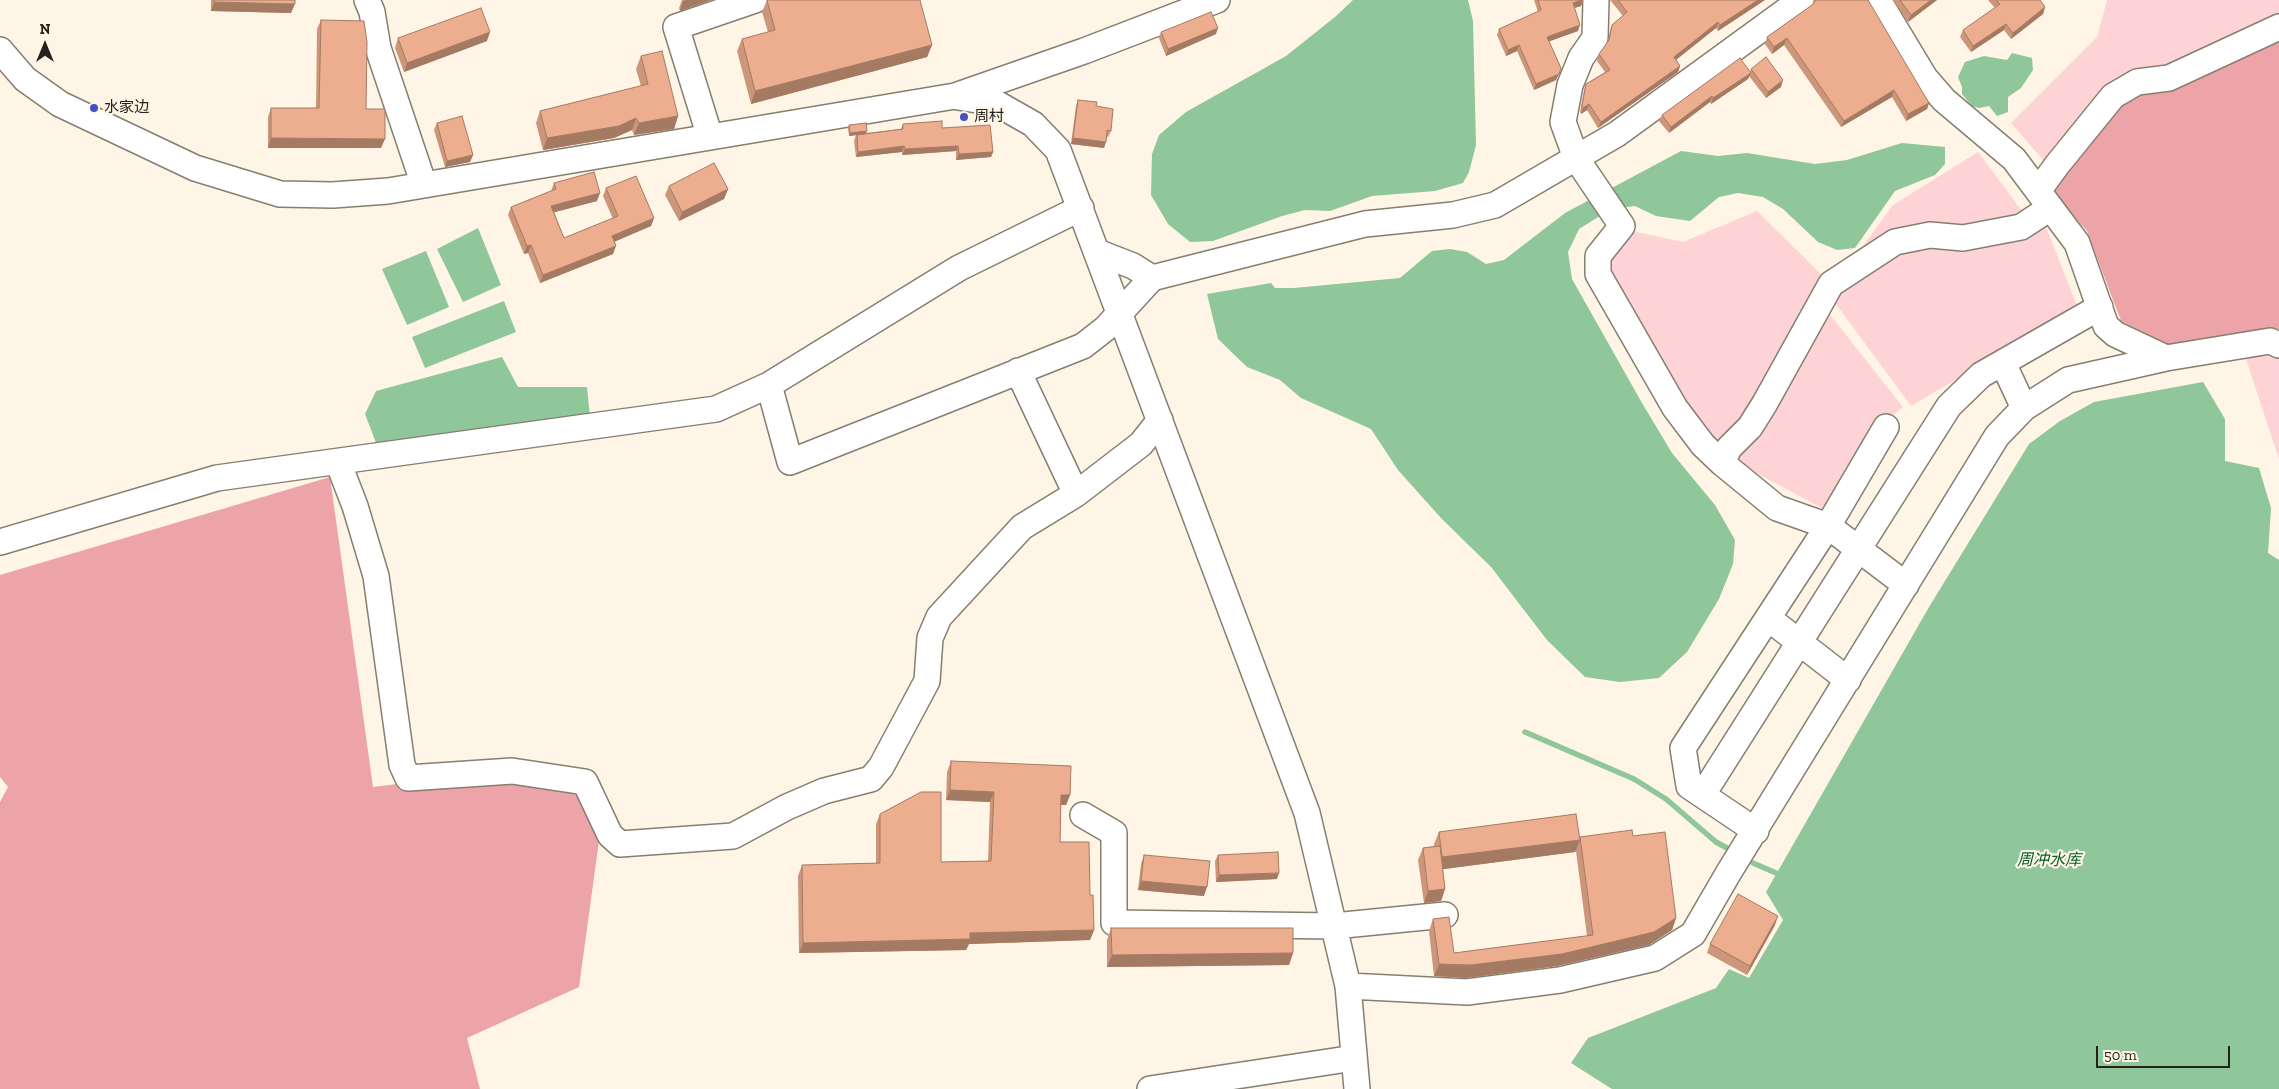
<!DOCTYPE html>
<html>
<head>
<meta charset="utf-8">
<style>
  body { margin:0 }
  #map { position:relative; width:2279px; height:1089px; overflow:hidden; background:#fef5e6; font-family:"Zilla Slab",serif }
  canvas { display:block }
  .north { position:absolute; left:20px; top:20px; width:50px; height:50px; -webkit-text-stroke:4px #fef5e6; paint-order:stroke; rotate:0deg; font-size:14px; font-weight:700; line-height:20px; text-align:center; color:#25221d }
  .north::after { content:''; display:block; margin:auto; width:18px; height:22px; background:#25221d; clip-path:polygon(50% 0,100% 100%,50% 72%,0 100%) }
  .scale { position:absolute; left:2096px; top:1046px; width:134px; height:22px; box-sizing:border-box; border:2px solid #25221d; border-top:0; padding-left:6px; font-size:15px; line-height:18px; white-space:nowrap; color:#25221d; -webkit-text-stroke:4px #fef5e6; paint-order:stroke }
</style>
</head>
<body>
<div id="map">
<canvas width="2279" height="1089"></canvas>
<div class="north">N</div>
<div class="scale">50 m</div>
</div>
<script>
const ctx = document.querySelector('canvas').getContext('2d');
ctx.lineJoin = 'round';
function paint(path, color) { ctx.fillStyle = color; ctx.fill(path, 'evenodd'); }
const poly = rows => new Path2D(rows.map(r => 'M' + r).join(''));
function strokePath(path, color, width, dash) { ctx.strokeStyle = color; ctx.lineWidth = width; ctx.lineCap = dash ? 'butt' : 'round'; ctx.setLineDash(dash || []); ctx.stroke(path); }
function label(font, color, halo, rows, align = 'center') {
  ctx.font = font + ' "Zilla Slab","Noto Sans SC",serif'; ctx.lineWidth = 4.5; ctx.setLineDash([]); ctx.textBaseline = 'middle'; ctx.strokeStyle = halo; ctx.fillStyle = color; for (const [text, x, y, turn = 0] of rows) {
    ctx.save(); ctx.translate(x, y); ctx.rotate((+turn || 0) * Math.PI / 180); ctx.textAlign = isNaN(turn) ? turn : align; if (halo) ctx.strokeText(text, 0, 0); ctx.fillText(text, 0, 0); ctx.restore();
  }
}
paint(poly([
  [2107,0,2279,0,2279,18,2166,73,2105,87,2044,161,2011,123,2097,37],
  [1978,152,2025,215,1860,250,1893,205],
  [1757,211,1831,284,1746,423,1709,443,1605,274,1605,258,1627,230,1683,242],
  [2044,222,2078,308,1911,406,1833,300,1897,252,2013,240],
  [1827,311,1903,407,1880,426,1829,512,1736,462,1817,321],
  [2271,348,2279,356,2279,459,2245,356]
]), '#fed3d5');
paint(poly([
  [2279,41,2279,329,2173,346,2121,321,2087,231,2052,192,2118,109,2139,94,2177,87],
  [330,477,373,787,437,779,536,779,596,803,599,841,579,987,467,1038,480,1089,0,1089,0,802,8,787,0,777,0,575]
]), '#eca4a9');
paint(poly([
  [1353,0,1468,0,1473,21,1476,145,1469,172,1463,183,1435,191,1372,196,1330,211,1305,210,1282,216,1213,241,1190,242,1168,224,1151,195,1152,154,1159,135,1186,112,1286,56,1335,17],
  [2012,53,2032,58,2033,70,2021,88,2008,97,2008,112,1997,116,1989,106,1979,108,1972,106,1962,94,1962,87,1958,77,1965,62,1984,56,2007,60],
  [1902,143,1945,147,1945,164,1935,175,1895,191,1855,248,1837,250,1818,242,1783,209,1763,197,1738,193,1719,197,1690,221,1656,216,1635,206,1611,209,1579,229,1568,252,1572,279,1642,403,1672,453,1715,505,1735,540,1733,564,1719,599,1687,652,1659,678,1620,682,1585,677,1547,640,1491,567,1441,518,1398,470,1371,429,1301,398,1280,380,1247,367,1218,339,1207,294,1271,283,1275,288,1294,288,1400,278,1432,251,1450,249,1467,252,1486,264,1504,260,1565,213,1681,151,1718,156,1747,153,1815,164,1847,160],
  [478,228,501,285,463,302,437,249],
  [426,251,449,307,407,325,382,269],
  [504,301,516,332,425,368,412,337],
  [502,357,518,387,587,387,590,417,378,448,365,414,376,391],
  [2203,382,2225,419,2225,461,2259,468,2271,508,2268,553,2279,560,2279,1089,1612,1089,1571,1063,1588,1038,1716,988,1729,969,1749,978,1783,920,1766,892,1929,607,2029,444,2060,421,2094,402]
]), '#8fc69a');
strokePath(poly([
  [1525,732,1634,779,1666,799,1716,842,1727,848],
  [1753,863,1783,876]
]), '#8fc69a', 5.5);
const minor = poly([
  [367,0,372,12,378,48,424,185],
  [1596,0,1595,38,1581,58,1570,85,1563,122,1576,158,1622,226,1598,256,1598,274,1675,408,1703,445,1722,463],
  [1878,0,1925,78,1944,100,2014,159,2077,243,2106,326,2115,334,2166,358],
  [0,50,25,79,60,104,195,168,280,194,333,195,388,191,955,96,1084,51,1217,0],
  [958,97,996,103,1033,124,1058,150,1307,813,1348,986,1357,1089],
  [710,137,676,27,755,0],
  [2038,191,2057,165,2113,96,2137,82,2169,78,2279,27],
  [1152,278,1365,224,1453,215,1495,205,1617,134,1801,0],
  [2003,363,2024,408],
  [1018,371,1076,494,1141,444,1160,420],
  [769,385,790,462,1083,346,1106,328,1152,278,1133,266,1097,252],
  [338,462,355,506,376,576,402,765,408,778,512,771,585,782,610,835,620,844,733,836,787,807,824,791,871,779,881,767,927,681,930,638,939,617,1022,527,1076,494],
  [0,542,217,478,716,409,769,385,959,268,1081,208],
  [1906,585,1828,526,1777,508,1722,463,1729,448,1750,427,1765,403,1831,284,1895,242,1930,235,1963,238,2021,227,2050,208],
  [1768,618,1848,680],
  [1703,794,1949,406,1981,375,2100,307],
  [1083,815,1114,833,1114,923,1334,926,1445,915],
  [1756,831,1689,786,1683,748,1828,526,1886,427],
  [1348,986,1467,992,1560,980,1655,958,1693,934,1729,872,1997,436,2024,408,2068,380,2166,358,2270,341,2279,345],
  [1150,1089,1354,1058]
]);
strokePath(minor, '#867e71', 28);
strokePath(minor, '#fff', 25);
paint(poly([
  [211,0,295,0,291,13,211,11],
  [682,0,711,0,680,11,679,8],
  [767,0,932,45,927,57,751,104,737,51,742,39,768,32,762,12],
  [1534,0,1583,0,1581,6,1574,8,1578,31,1549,41,1561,68,1556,80,1534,90,1517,51,1506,56,1497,35,1499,29,1538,12],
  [1610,0,1765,0,1718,31,1716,28,1676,60,1680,66,1678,72,1598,128,1587,110,1581,114,1580,112,1584,90,1586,84,1605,72,1597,61,1599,54,1608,42,1610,31,1612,25,1623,16],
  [1814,0,1868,0,1929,103,1927,109,1906,121,1892,97,1841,127,1784,45,1772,54,1765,44,1767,37,1812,5,1814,2],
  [1893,0,1937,0,1908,22],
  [1988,0,2040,0,2045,7,2043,14,2011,39,2004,30,1971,52,1960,37,1963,30,1995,8],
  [321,20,366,109,381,148,268,148,268,117,271,108,316,108,317,29],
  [1161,32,1216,34,1166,56,1159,38],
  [398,38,487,41,404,72,395,48],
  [641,56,678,116,674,129,634,135,632,130,614,138,543,150,536,123,540,111,641,86,636,69],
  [1751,69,1781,87,1766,98,1749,76,1748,79,1711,104,1710,102,1669,133,1659,121,1662,115,1750,72],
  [1078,100,1096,106,1111,131,1108,137,1106,137,1104,148,1071,144,1076,106],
  [437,123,473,155,470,162,445,167,434,130],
  [903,124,942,128,993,152,991,157,956,160,956,151,902,155,902,152,856,157,854,141,856,135,849,136,848,128,849,125,866,133,901,129],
  [554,183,597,201,554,212,564,238,613,219,603,196,606,188,654,218,651,226,614,242,613,254,540,283,528,253,524,254,508,215,511,207,551,191],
  [669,186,728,189,724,199,679,221,665,195],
  [951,761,1070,795,1066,805,1061,805,1060,842,1090,895,1094,930,1090,940,969,944,966,950,799,953,798,876,802,865,876,863,876,824,880,814,941,862,988,861,990,802,946,800,947,772],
  [1439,832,1580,838,1633,836,1676,918,1672,930,1649,945,1557,966,1466,978,1434,976,1429,931,1433,919,1454,953,1587,936,1576,851,1575,852,1443,869,1445,889,1441,901,1424,903,1418,860,1423,848,1434,846,1434,844],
  [1144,855,1204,896,1138,890,1141,864],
  [1218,855,1277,879,1216,882,1215,861],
  [1775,925,1747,975,1707,953,1710,944],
  [1111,928,1293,953,1289,965,1107,967,1107,940]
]), '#cb967a');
paint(poly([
  [687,0,711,0,680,11,683,1],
  [1582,0,1583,0,1581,6,1571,9,1573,3],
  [1758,0,1765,0,1718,31,1720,25],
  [1931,0,1937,0,1908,22,1911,15],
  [214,2,295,4,291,13,211,11],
  [2045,7,2043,14,2011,39,2013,33],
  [1718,22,1716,28,1672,63,1674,57],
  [2006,24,2004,30,1971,52,1973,46],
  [1580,25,1578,31,1545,43,1547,37],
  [1218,28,1216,34,1166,56,1168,49],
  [490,32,487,41,404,72,407,63],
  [1787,38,1784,45,1772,54,1774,47],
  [932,45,927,57,751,104,755,91],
  [1519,45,1517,51,1506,56,1508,50],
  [1680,66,1678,72,1598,128,1601,122],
  [1751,73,1748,79,1711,104,1713,98],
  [1559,74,1556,80,1534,90,1536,84],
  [1783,80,1781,87,1766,98,1768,92],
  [1894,90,1892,97,1841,127,1844,121],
  [1712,96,1710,102,1669,133,1671,127],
  [1929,103,1927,109,1906,121,1908,114],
  [1589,104,1587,110,1581,114,1583,108],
  [678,116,674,129,634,135,639,123],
  [636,118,632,130,614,138,543,150,547,138],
  [867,131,866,134,849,136,850,133],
  [271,138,385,139,381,148,268,148],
  [1073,138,1106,142,1104,148,1071,144],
  [904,146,902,152,856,157,858,152],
  [958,146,956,151,902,155,905,149],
  [993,152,991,157,956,160,959,154],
  [473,155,470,162,445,167,447,161],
  [728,189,724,199,679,221,682,212],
  [600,193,597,201,548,214,551,206],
  [654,218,651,226,609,244,612,236],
  [531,245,528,253,524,254,527,246],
  [616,246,613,254,540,283,543,275],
  [950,790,994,792,990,802,946,800],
  [1061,795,1070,795,1066,805,1057,805],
  [1580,840,1575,852,1437,870,1442,857],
  [1279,873,1277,879,1216,882,1219,875],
  [1141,881,1207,887,1204,896,1138,890],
  [1445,889,1441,901,1424,903,1428,891],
  [1778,916,1775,925,1747,975,1750,966],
  [1676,918,1672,930,1649,945,1557,966,1466,978,1434,976,1439,964,1471,965],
  [1094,930,1090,940,969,944,966,950,799,953,803,943,970,933],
  [1293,953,1289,965,1107,967,1112,955]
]), '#a57a63');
const building = poly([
  [214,0,295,0,295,4,214,2,214,0],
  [767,0,920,0,932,45,755,91,742,39,775,30,767,0],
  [1538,0,1582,0,1573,3,1580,25,1547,37,1561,68,1559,74,1536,84,1519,45,1508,50,1499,29,1541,10,1538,0],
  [1618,0,1758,0,1720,25,1718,22,1674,57,1680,66,1601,122,1589,104,1583,108,1582,106,1586,84,1610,70,1599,54,1609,40,1612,25,1627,12,1618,0],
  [1816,0,1868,0,1929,103,1908,114,1894,90,1844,121,1787,38,1774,47,1767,37,1812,5,1816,0],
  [1900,0,1931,0,1911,15,1900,0],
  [1996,0,2040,0,2045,7,2013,33,2006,24,1973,46,1963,30,2000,4,1996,0],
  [481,8,490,32,407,63,398,38,481,8],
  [1211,12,1218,28,1168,49,1161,32,1211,12],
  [321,20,364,21,367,42,366,109,385,109,385,139,271,138,271,108,319,108,321,20],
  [662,51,678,116,639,123,636,118,619,126,547,138,540,111,648,84,641,56,662,51],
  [1766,57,1783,80,1768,92,1751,69,1766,57],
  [1740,58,1751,73,1713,98,1712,96,1671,127,1662,115,1740,58],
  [1078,100,1097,102,1096,106,1113,109,1111,131,1107,130,1106,142,1073,138,1078,100],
  [462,116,473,155,447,161,437,123,462,116],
  [942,121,942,128,990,125,993,152,959,154,958,146,905,149,904,146,858,152,857,135,903,129,903,124,942,121],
  [866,123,867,131,850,133,849,125,866,123],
  [714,163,728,189,682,212,669,186,714,163],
  [594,172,600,193,551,206,564,238,618,216,606,188,636,176,654,218,612,236,616,246,543,275,531,245,527,246,511,207,556,189,554,183,594,172],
  [951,761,1071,766,1070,795,1061,795,1060,842,1089,842,1090,895,1093,895,1094,930,970,933,970,939,803,943,802,865,880,863,880,814,921,792,941,792,941,862,991,861,994,792,950,790,951,761],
  [1576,814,1580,840,1442,857,1439,832,1576,814],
  [1632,830,1633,836,1665,832,1676,918,1654,932,1562,954,1471,965,1439,964,1433,919,1449,917,1454,953,1593,935,1580,837,1632,830],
  [1440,846,1445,889,1428,891,1423,848,1440,846],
  [1278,852,1279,873,1219,875,1218,855,1278,852],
  [1144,855,1210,861,1207,887,1141,881,1144,855],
  [1738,894,1778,916,1750,966,1710,944,1738,894],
  [1111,928,1293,928,1293,953,1112,955,1111,928]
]);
paint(building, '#ecae8e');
strokePath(building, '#a57a63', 1);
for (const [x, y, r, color] of [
  [94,108,5,"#4250c4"],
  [964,117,5,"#4250c4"]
]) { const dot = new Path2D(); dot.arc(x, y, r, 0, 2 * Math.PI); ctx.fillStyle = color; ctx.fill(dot); strokePath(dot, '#fef5e6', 2); }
label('15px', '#25221d', '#fef5e6', [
  ["水家边",104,108],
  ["周村",974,117]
], 'left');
label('italic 16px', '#045e29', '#fef5e6', [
  ["周冲水库",2049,860]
]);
</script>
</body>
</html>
